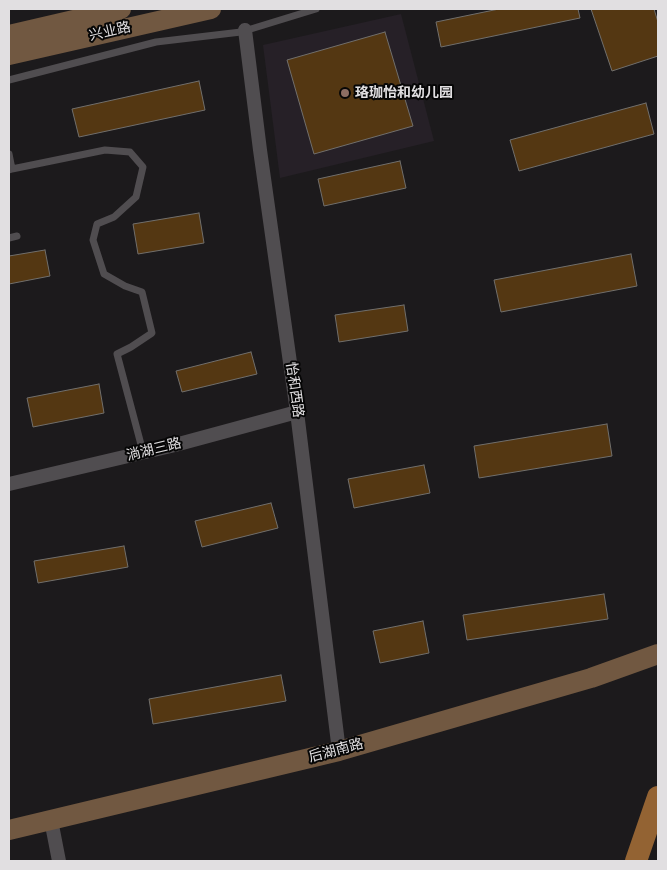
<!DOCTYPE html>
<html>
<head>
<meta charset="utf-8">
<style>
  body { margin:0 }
  #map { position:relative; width:667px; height:870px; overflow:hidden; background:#1c1a1c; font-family:"DejaVu Sans",sans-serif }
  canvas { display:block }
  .frame { position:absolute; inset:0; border:10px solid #e1dfe1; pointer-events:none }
</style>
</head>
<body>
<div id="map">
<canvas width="667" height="870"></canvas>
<div class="frame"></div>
</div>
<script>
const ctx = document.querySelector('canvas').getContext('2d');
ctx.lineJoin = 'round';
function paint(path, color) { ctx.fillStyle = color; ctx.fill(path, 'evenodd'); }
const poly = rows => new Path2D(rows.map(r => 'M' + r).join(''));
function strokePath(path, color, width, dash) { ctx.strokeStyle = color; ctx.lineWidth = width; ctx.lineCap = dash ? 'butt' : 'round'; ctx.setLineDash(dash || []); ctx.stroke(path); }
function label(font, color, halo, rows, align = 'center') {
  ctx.font = font + ' "DejaVu Sans","Noto Sans SC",sans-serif'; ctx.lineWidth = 4; ctx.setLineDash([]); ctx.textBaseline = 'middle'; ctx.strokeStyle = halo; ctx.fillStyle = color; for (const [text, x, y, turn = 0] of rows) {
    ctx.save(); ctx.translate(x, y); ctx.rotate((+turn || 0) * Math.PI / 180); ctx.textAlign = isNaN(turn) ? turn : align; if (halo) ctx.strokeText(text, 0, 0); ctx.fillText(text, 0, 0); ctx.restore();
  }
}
paint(poly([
  [401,14,434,141,280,178,263,45]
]), '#262027');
const building = poly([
  [499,9,578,9,580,18,441,47,436,22,499,9],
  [591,9,654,9,658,22,658,56,612,71,591,9],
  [385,32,413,126,314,154,287,60,385,32],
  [199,81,205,110,79,137,72,109,199,81],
  [646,103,654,134,519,171,510,140,646,103],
  [400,161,406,188,324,206,318,179,400,161],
  [199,213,204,243,138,254,133,224,199,213],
  [45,250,50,276,9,284,9,256,45,250],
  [631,254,637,286,501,312,494,280,631,254],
  [404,305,408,331,339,342,335,315,404,305],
  [251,352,257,374,182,392,176,371,251,352],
  [99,384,104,413,33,427,27,398,99,384],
  [607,424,612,456,479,478,474,446,607,424],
  [424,465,430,493,354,508,348,479,424,465],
  [271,503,278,528,202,547,195,521,271,503],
  [124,546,128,567,38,583,34,561,124,546],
  [604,594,608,619,467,640,463,615,604,594],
  [423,621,429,653,380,663,373,631,423,621],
  [281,675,286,701,153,724,149,699,281,675]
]);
paint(building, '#543712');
strokePath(building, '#716f6c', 1);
strokePath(poly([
  [9,80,156,42,241,32,316,9],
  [9,154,12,169,9,170],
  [12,169,105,150,130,152,143,167,136,197,114,217,97,224,93,240,104,274,125,286,142,292,152,333,131,347,117,354,143,452],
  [9,238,17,236]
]), '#504d50', 7);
strokePath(poly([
  [245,30,260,150,297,412,339,751],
  [9,484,175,445,297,412],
  [51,820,59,861]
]), '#504d50', 14);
strokePath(poly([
  [9,35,121,9],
  [9,55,211,9],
  [9,830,339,751,591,678,658,654]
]), '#715841', 20);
strokePath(poly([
  [636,861,658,797]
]), '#936333', 22);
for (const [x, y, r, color] of [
  [345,93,5,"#8d6e63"]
]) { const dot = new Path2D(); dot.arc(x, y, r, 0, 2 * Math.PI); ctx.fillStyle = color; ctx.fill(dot); strokePath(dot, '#060606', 2); }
label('14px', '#e1dfe1', '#060606', [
  ["兴业路",110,32,-13],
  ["怡和西路",294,390,82],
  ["淌湖三路",154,450,-14],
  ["后湖南路",336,751,-15]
]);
label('bold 14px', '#e1dfe1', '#060606', [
  ["珞珈怡和幼儿园",355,93]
], 'left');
</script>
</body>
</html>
